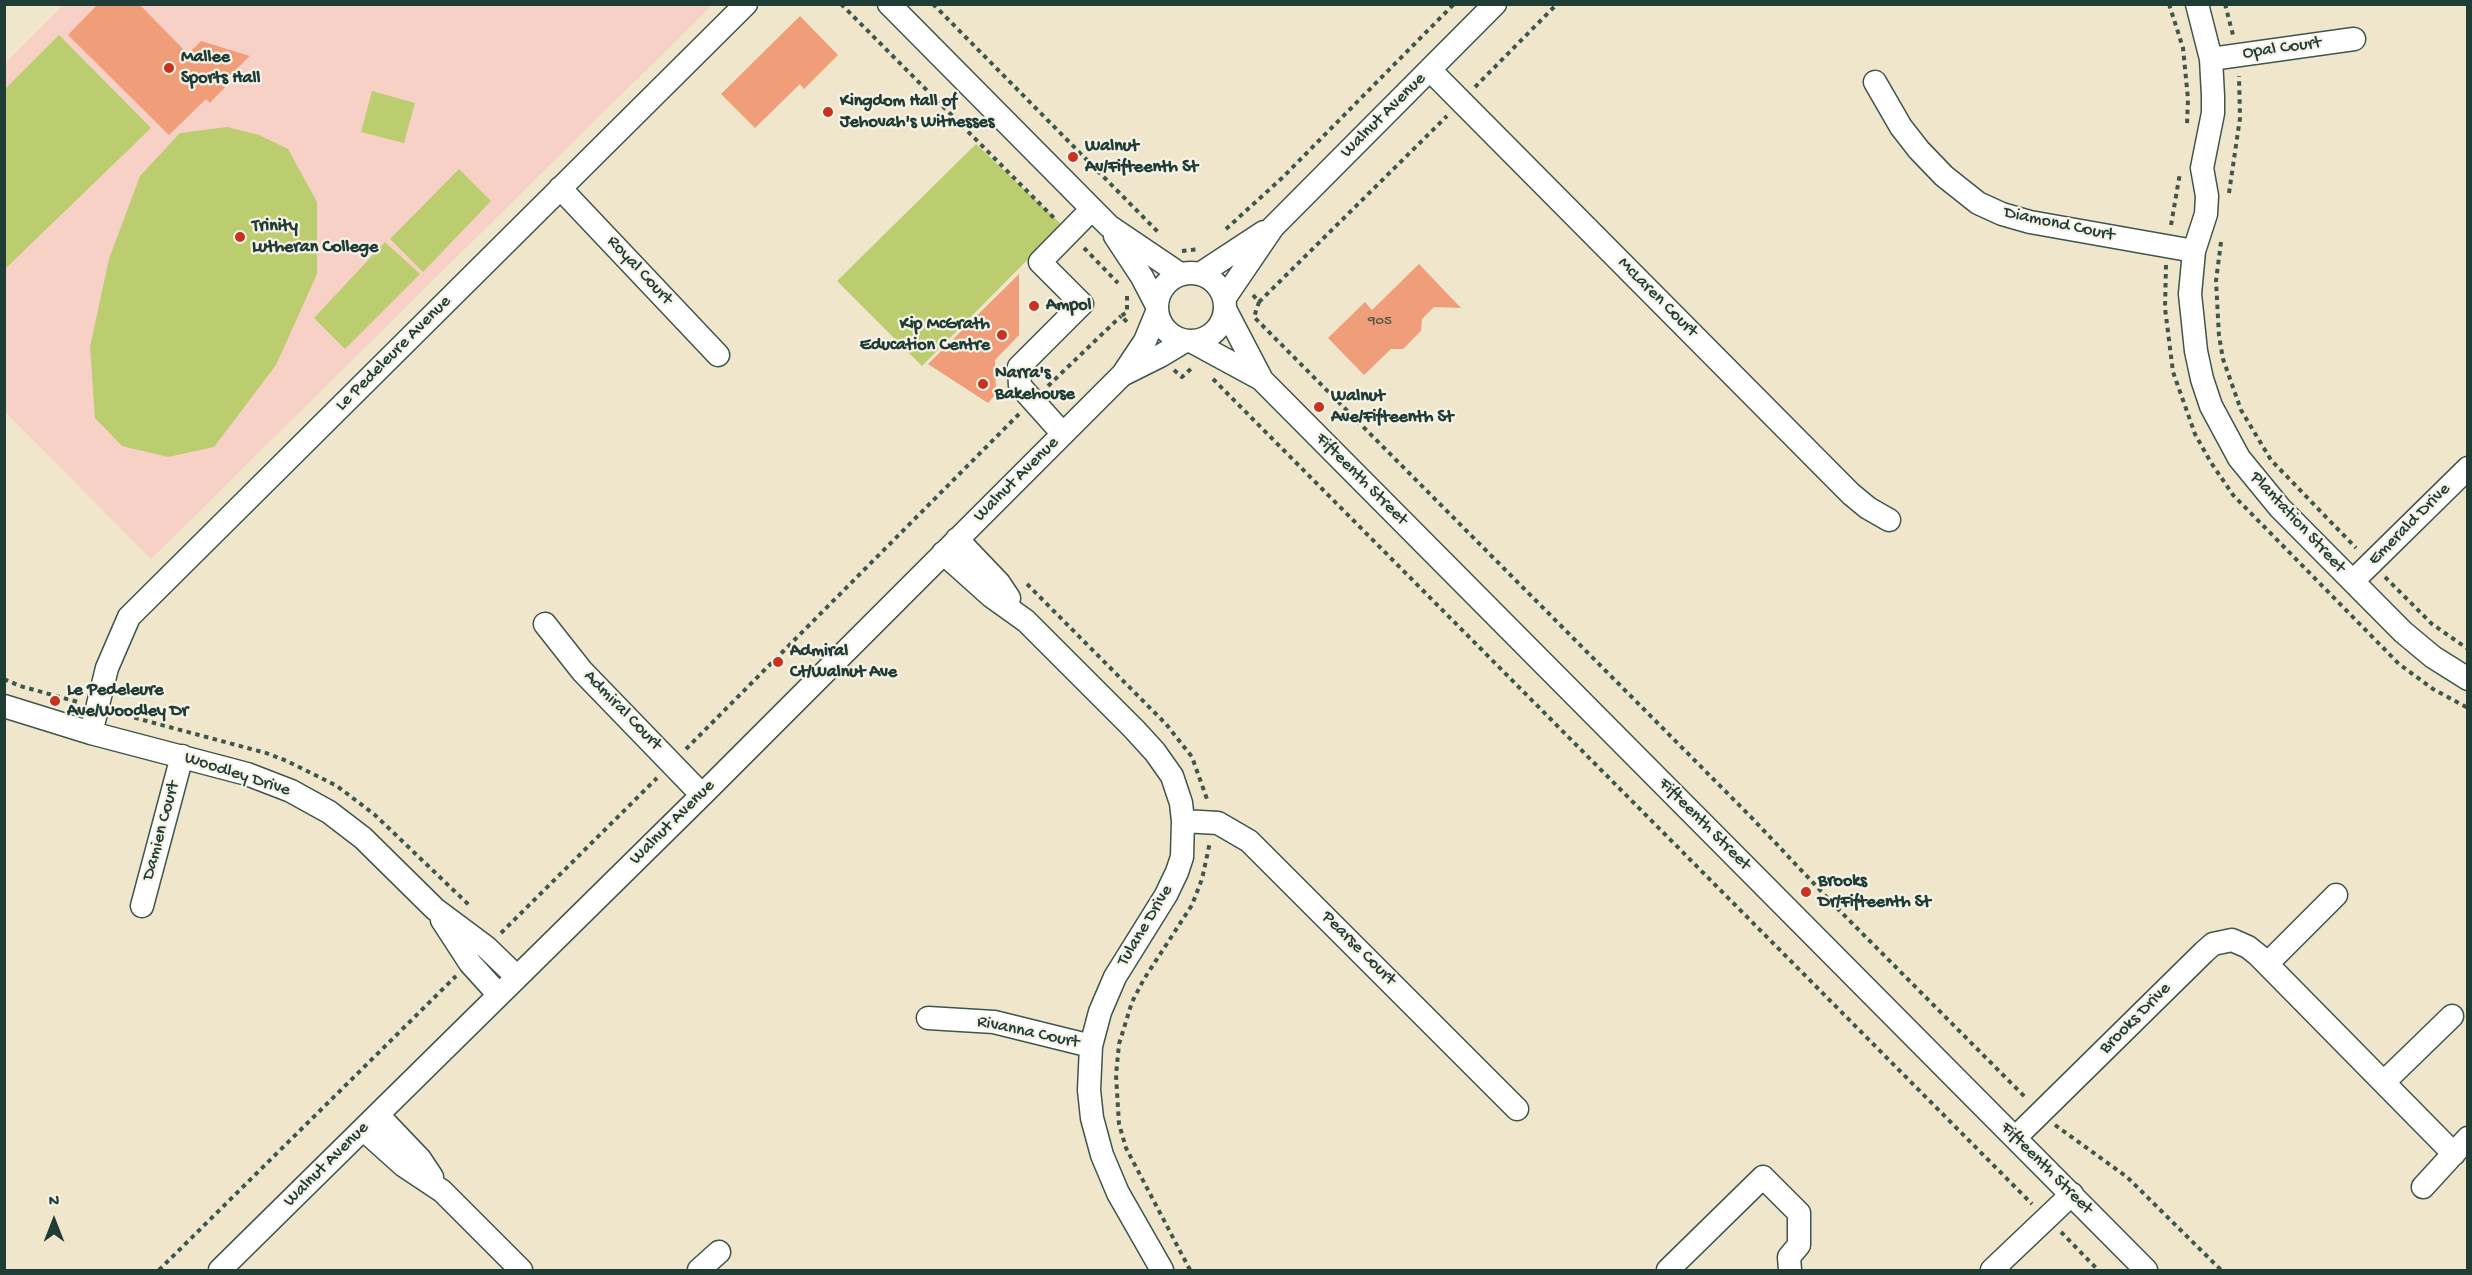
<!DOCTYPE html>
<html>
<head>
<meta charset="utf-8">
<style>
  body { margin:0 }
  #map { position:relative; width:2472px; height:1275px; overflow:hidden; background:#efe6cc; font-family:"Gochi Hand",sans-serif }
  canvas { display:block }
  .frame { position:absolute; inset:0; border:6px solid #1f3d34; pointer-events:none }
  .north { position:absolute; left:24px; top:1191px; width:60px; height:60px; -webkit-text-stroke:4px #f7f3e8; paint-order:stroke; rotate:0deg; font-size:16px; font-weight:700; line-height:24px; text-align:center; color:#1f3d34 }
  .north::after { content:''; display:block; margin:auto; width:21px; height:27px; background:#1f3d34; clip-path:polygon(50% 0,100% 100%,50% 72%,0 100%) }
</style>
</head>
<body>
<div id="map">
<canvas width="2472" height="1275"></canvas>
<div class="frame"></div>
<div class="north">N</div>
</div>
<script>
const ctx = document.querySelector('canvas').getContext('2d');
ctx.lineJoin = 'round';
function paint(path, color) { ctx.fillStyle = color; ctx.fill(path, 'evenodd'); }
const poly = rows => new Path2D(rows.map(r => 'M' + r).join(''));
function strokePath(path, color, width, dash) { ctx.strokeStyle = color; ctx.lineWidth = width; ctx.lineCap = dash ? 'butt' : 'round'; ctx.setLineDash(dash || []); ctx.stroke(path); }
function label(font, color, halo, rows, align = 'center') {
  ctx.font = font + ' "Gochi Hand",sans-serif'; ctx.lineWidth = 4.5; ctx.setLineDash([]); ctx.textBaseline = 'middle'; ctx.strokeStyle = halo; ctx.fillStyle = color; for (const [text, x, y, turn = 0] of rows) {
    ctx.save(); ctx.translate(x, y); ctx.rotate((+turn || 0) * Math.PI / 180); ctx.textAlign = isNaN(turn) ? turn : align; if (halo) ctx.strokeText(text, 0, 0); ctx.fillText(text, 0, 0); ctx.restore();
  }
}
paint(poly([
  [63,5,712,5,151,559,5,412,5,63]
]), '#f7d1c6');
paint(poly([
  [59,35,151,128,5,269,5,89],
  [372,91,415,103,404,143,361,132],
  [227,127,259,135,288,149,317,202,317,274,276,365,214,447,168,457,122,446,95,418,90,347,109,259,140,176,180,133],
  [976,144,1062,225,922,366,837,281],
  [459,169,491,201,423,272,390,239],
  [385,242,420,274,345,349,314,318]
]), '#bbcd6f');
paint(poly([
  [98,4,139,4,188,54,201,41,250,56,225,80,228,84,210,103,206,99,169,135,68,35],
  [800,16,838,55,804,89,800,84,755,128,721,94],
  [1419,264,1461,308,1434,307,1422,319,1421,331,1403,349,1391,349,1364,375,1328,338,1365,302,1372,310],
  [1019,274,1019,335,995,360,996,394,988,403,928,364]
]), '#f09e7a');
const minor = poly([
  [889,4,1109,226,1180,274],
  [2197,4,2211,59,2213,96,2213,113,2202,168,2207,196,2206,214,2194,251,2190,294,2196,351,2202,379,2211,406,2239,458,2280,508,2403,632,2433,657,2468,679],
  [2211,59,2354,39],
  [1430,70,1851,494,1868,508,1889,520],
  [1875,82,1901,127,1919,150,1944,176,1978,203,2002,214,2030,222,2194,251],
  [560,188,718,355],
  [1115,236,1142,277,1156,304],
  '1157 307a34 34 0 1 1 68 0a34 34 0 1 1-68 0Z',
  [1200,274,1264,232],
  [1224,299,1273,227,1495,4],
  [1225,309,1261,378],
  [1191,341,1261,379,2146,1270],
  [1124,374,1160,356,1185,341],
  [1063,434,1020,386,1019,367,1082,304,1040,262,1092,209],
  [957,539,999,583,1009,598],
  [943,553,991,596,1026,621,1134,729,1155,752,1172,776,1181,803,1183,821,1182,857,1177,872,1166,895,1115,977,1100,1012,1091,1046,1089,1090,1092,1118,1102,1155,1118,1193,1162,1270],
  [2353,581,2468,468],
  [545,624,582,671,702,795],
  [4,706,91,733,247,774,291,791,329,812,363,838,435,909,486,947,517,977],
  [91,733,107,668,129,617,746,4],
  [1183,821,1218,823,1249,841,1517,1109],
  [142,906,182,756],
  [442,920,470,963,498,994],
  [2267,964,2336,895],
  [928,1018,994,1022,1091,1046],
  [2384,1082,2452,1016],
  [378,1115,420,1159,432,1177],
  [364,1130,403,1165,442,1191,521,1270],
  [2015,1138,2204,952,2213,944,2232,940,2248,947,2258,955,2454,1154],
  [2423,1187,2468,1138],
  [220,1270,702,795,1123,374,1145,341,1157,312],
  [699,1270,719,1252],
  [1668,1270,1763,1177,1799,1213,1799,1245,1789,1257,1790,1270],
  [1992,1270,2072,1194]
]);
strokePath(minor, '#3e564b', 25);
strokePath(poly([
  [841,4,1055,219],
  [933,4,1158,232],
  [2169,4,2183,48,2188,99,2187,124],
  [2225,4,2233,35],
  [1475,87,1557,4],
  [2229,193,2240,118,2239,76],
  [2171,225,2180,173],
  [1226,229,1282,178,1454,4],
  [2221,242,2216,281,2219,336,2223,359,2241,410,2271,460,2356,548],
  [1084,248,1118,283],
  [1182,251,1199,249],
  [2166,265,2165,308,2173,372,2195,434,2210,461,2233,495,2399,664,2433,689,2468,708],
  [1253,295,1259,302,1254,317,1751,817,1836,907,2026,1098],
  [1127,296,1127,312,1121,316,1129,324],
  [1259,302,1447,116],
  [1174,370,1182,377,1193,367],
  [1213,379,2032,1204],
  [1048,386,1121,316],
  [2385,577,2432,624,2468,649],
  [1027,584,1166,724,1192,757,1208,802],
  [4,679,20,686,78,702],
  [117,713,266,753,287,761,337,786,375,815,470,906],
  [686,749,1019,414],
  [501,933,657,778],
  [2055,1125,2127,1177,2221,1270],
  [2061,1232,2098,1270],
  [159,1270,456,976],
  [1190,1270,1126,1148,1119,1124,1116,1075,1119,1044,1132,1002,1144,979,1192,905,1202,879,1210,842]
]), '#3e564b', 4, [4.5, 4.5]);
strokePath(minor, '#fff', 22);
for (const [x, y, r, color] of [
  [169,68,6,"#c8321e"],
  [828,112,6,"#c8321e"],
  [1073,157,6,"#c8321e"],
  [240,237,6,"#c8321e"],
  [1034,306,6,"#c8321e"],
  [1002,335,6,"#c8321e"],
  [983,384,6,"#c8321e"],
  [1319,407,6,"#c8321e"],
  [778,662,6,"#c8321e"],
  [55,701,6,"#c8321e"],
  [1806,892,6,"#c8321e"]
]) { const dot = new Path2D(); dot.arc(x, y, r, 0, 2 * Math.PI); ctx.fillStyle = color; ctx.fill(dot); strokePath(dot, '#f7f3e8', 2); }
label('15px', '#535546', null, [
  ["905",1380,322]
]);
label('18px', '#1f3d34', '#f7f3e8', [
  ["Opal Court",2282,49,-8],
  ["Walnut Avenue",1384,116,-45],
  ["Diamond Court",2059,225,12],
  ["Royal Court",639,271,47],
  ["McLaren Court",1657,298,45],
  ["Le Pedeleure Avenue",394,354,-45],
  ["Walnut Avenue",1017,480,-45],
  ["Fifteenth Street",1361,480,45],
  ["Plantation Street",2297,523,47],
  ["Emerald Drive",2410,525,-45],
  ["Admiral Court",622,711,46],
  ["Woodley Drive",237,775,18],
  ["Walnut Avenue",673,823,-45],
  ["Fifteenth Street",1704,825,45],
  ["Damien Court",162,831,-75],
  ["Tulane Drive",1146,926,-59],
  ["Pearse Court",1358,949,45],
  ["Brooks Drive",2136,1019,-45],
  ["Rivanna Court",1028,1033,12],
  ["Walnut Avenue",327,1165,-45],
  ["Fifteenth Street",2046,1169,45]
]);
label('bold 18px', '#1f3d34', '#f7f3e8', [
  ["Mallee",181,58],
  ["Sports Hall",181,79],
  ["Kingdom Hall of",840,102],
  ["Jehovah's Witnesses",840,123],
  ["Walnut",1085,147],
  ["Av/Fifteenth St",1085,168],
  ["Trinity",252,227],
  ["Lutheran College",252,248],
  ["Ampol",1046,306],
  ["Kip McGrath",990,325,"right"],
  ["Education Centre",990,346,"right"],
  ["Narra's",995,374],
  ["Bakehouse",995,395],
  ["Walnut",1331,397],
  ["Ave/Fifteenth St",1331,418],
  ["Admiral",790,652],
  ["Ct/Walnut Ave",790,673],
  ["Le Pedeleure",67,691],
  ["Ave/Woodley Dr",67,712],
  ["Brooks",1818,882],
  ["Dr/Fifteenth St",1818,903]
], 'left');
</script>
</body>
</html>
